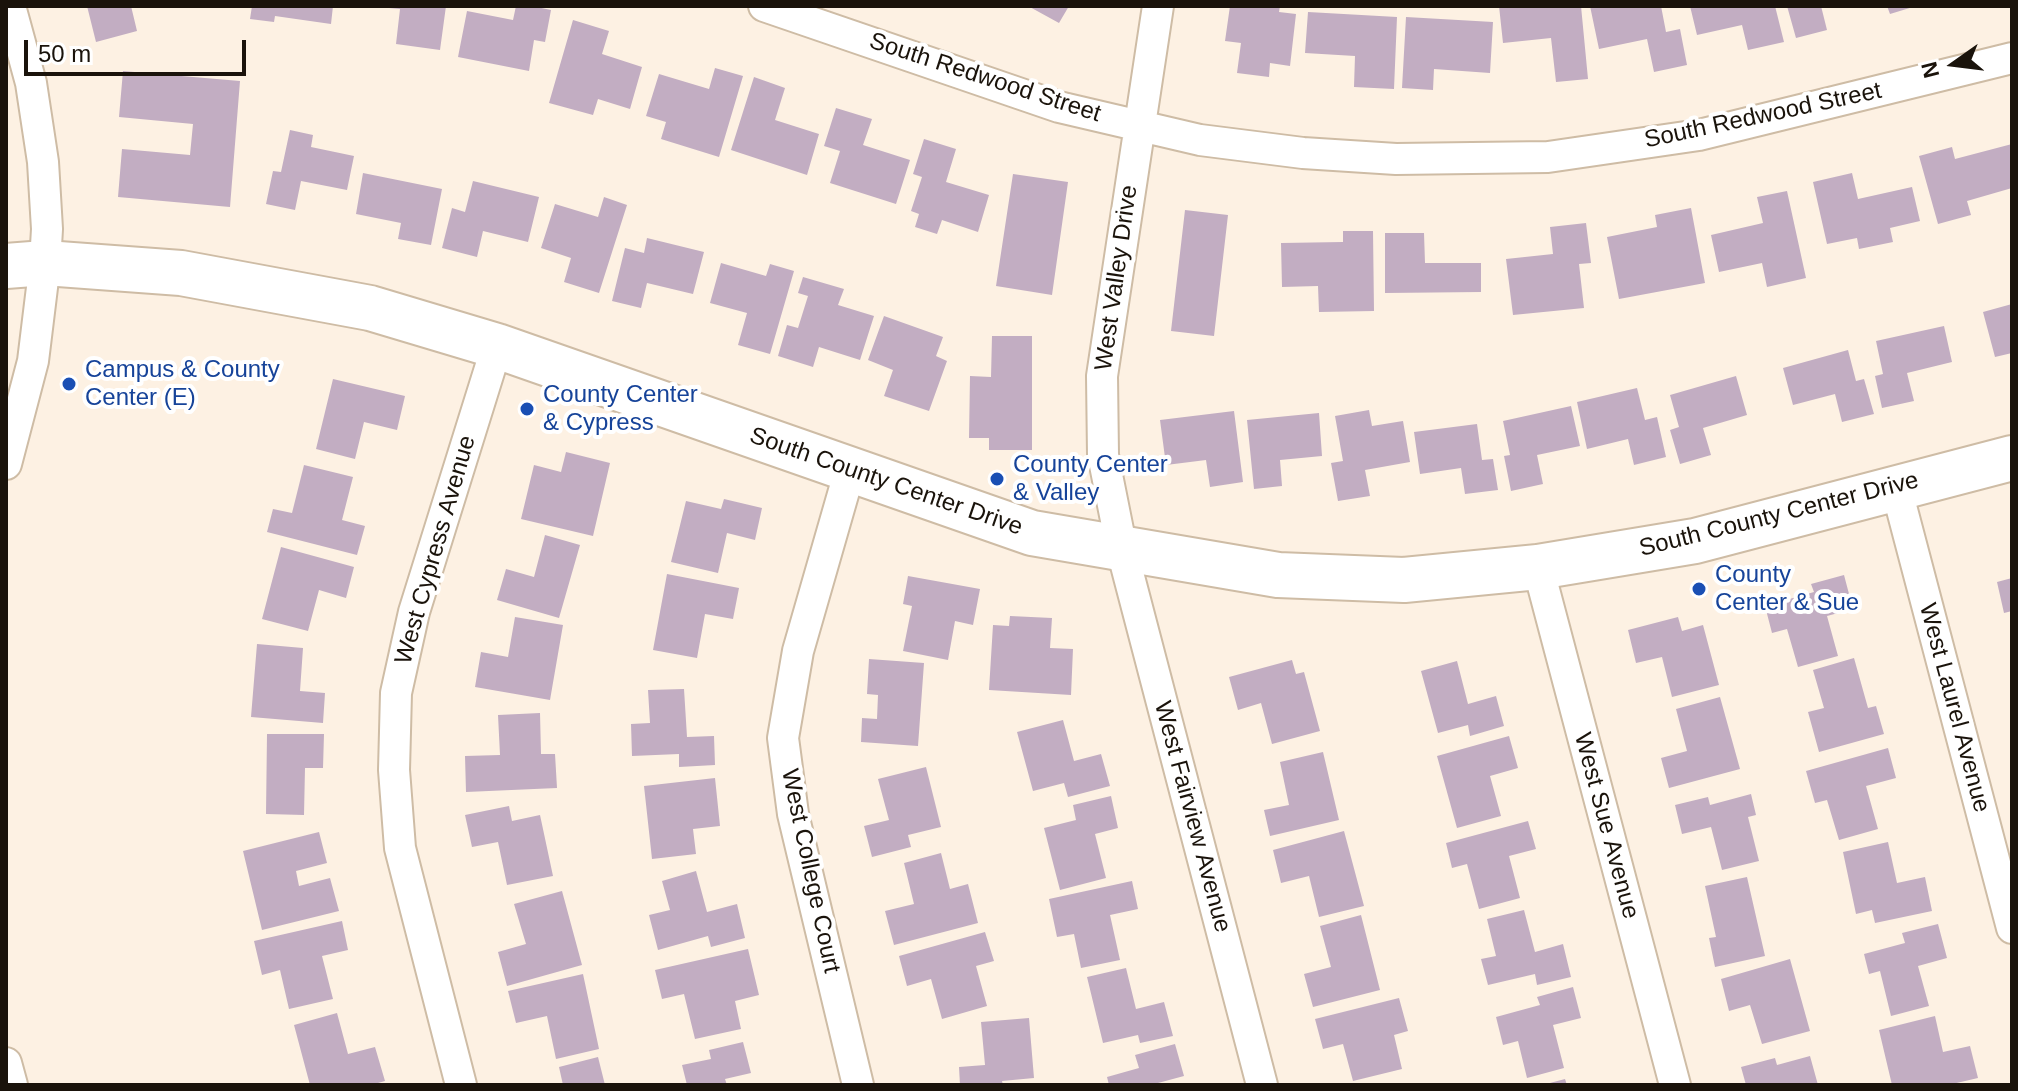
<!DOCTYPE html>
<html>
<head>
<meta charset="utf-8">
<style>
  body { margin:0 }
  #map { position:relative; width:2018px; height:1091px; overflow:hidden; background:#fdf1e3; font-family:Arial,sans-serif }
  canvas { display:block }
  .frame { position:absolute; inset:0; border:8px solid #1a130b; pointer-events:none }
  .north { position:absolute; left:1914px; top:24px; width:80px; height:80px; -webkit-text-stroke:6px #fff; paint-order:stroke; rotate:256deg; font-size:22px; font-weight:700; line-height:32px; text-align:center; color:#1a130b }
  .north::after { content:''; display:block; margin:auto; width:28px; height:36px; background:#1a130b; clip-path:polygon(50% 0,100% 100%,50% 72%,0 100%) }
  .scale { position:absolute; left:24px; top:40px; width:222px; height:36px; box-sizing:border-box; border:4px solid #1a130b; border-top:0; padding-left:10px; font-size:24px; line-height:28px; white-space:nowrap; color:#1a130b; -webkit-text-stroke:6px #fff; paint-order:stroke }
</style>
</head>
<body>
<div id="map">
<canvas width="2018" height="1091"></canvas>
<div class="frame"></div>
<div class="north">N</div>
<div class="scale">50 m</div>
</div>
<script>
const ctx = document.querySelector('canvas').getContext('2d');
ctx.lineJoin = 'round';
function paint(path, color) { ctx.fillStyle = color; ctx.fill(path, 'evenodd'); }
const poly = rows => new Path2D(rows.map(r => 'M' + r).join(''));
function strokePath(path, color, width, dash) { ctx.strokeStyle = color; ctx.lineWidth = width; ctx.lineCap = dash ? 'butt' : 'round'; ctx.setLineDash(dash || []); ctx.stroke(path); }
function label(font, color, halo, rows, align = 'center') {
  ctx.font = font + ' Arial,sans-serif'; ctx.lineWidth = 8; ctx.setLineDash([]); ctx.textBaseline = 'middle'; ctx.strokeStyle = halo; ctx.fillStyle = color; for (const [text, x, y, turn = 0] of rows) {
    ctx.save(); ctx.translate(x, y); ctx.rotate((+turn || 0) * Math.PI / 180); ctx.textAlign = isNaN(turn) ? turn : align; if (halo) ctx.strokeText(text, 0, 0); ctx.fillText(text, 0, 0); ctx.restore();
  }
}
paint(poly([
  [87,6,131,6,137,31,96,42],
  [252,6,333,6,331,24,275,16,274,22,250,19],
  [389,6,446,6,440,50,396,44,400,9,389,8],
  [516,6,532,6,551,10,545,42,534,40,529,71,458,57,467,11,513,20],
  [1028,6,1069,6,1059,23],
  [1230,6,1280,6,1279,12,1296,14,1290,66,1270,63,1269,77,1237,73,1241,43,1225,41],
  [1499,6,1581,6,1588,79,1556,82,1551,38,1503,43],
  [1590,6,1661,6,1666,32,1680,29,1687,65,1654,72,1647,39,1599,49],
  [1690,6,1775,6,1784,42,1748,50,1742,25,1697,35],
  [1787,6,1821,6,1827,30,1796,38],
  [1887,6,1913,6,1913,7,1890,14],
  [1308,12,1397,17,1394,89,1354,87,1355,56,1305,53],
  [1406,17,1493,22,1490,73,1434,69,1433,90,1402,88],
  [573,20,609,31,602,54,642,67,630,109,598,99,593,115,549,103],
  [715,68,743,76,719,157,661,139,666,122,646,116,659,74,709,89],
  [123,71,240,81,230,207,118,197,122,149,190,155,193,124,119,117],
  [754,77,785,88,775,120,819,134,807,175,731,150],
  [836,108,872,119,863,145,910,160,896,204,830,183,840,151,824,146],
  [290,130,313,135,311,147,354,156,347,190,301,181,295,210,266,204,273,171,281,172],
  [924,139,956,149,946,182,989,195,978,232,942,220,937,234,915,227,919,214,911,211,922,177,913,174],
  [2012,144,2012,188,1967,201,1971,215,1938,224,1919,156,1952,147,1955,159],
  [363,173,442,189,431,245,398,239,401,223,356,214],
  [1852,173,1858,199,1912,187,1920,221,1890,228,1893,242,1859,249,1857,238,1827,244,1813,182],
  [1013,174,1068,182,1052,295,996,286],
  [473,181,539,197,528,242,483,231,477,257,442,248,452,208,465,212],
  [1787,191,1806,278,1767,287,1762,263,1719,272,1711,235,1763,223,1757,197],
  [604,197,627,205,599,293,564,282,571,258,541,248,555,204,598,217],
  [1691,208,1705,283,1619,299,1607,237,1657,227,1655,215],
  [1185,210,1228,215,1214,336,1171,331],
  [1586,223,1591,263,1579,264,1584,308,1513,315,1506,259,1553,254,1550,227],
  [1343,231,1373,231,1374,311,1319,312,1318,286,1282,287,1281,243,1343,242],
  [1385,233,1424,233,1425,263,1481,263,1481,292,1385,293],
  [647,238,704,252,693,294,647,283,641,308,612,301,625,248,644,253],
  [721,263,766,276,770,264,794,271,770,354,738,345,747,313,710,303],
  [803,277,844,289,838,305,874,316,860,360,819,347,813,367,778,356,787,325,798,328,808,296,798,293],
  [2012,304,2012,353,1995,357,1983,312],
  [884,316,943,337,936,356,947,361,929,411,884,396,893,370,868,360],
  [1944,326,1952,362,1907,373,1914,401,1882,408,1875,376,1883,374,1876,341],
  [992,336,1032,336,1032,450,989,450,989,438,969,438,970,376,991,377],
  [1848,350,1856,381,1864,379,1874,414,1842,422,1835,394,1793,405,1783,368],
  [1736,376,1747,415,1703,428,1711,455,1680,464,1670,430,1679,427,1670,395],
  [333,379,405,396,397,430,364,422,355,459,316,449],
  [1637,388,1645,420,1657,417,1666,457,1634,465,1628,439,1587,449,1577,402],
  [1571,406,1580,446,1537,455,1543,484,1511,491,1504,456,1510,455,1503,421],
  [1369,410,1372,426,1403,421,1410,462,1365,470,1370,496,1338,501,1331,463,1343,461,1335,416],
  [1234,411,1243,482,1210,487,1206,460,1166,465,1160,420],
  [1319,413,1322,456,1280,460,1282,486,1254,489,1247,420],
  [1477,424,1482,460,1493,459,1498,490,1465,494,1461,468,1420,474,1414,432],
  [566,452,610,463,593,536,521,519,534,465,561,472],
  [304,465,353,477,342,520,365,526,357,555,267,532,273,509,292,513],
  [724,499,762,508,755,540,727,533,718,573,671,562,686,501,721,509],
  [545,535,580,545,559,618,497,600,506,569,534,577],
  [281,547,354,567,346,598,319,590,308,631,262,619],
  [667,574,739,588,733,619,705,614,697,658,653,650],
  [1844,575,1853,609,1827,616,1838,656,1798,667,1787,629,1772,633,1765,606,1814,592,1811,584],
  [908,576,980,589,973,625,955,621,948,660,903,651,912,606,903,604],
  [2012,578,2012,611,2004,613,1997,582],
  [1010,616,1052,618,1050,648,1073,649,1071,695,989,690,993,625,1009,626],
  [515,617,563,625,550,700,475,687,481,652,508,657],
  [1678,617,1682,631,1703,625,1719,685,1672,697,1662,657,1636,663,1628,630],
  [257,644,303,648,300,691,325,693,323,723,251,717],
  [1854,658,1868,708,1876,706,1884,734,1819,752,1808,712,1824,708,1813,670],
  [869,659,924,663,918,746,861,742,862,718,877,719,878,695,867,694],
  [1292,660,1296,674,1304,672,1320,731,1272,744,1261,703,1238,710,1229,677],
  [1457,661,1468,704,1496,696,1504,726,1470,736,1468,725,1438,733,1421,671],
  [684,689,687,737,714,736,715,765,679,767,679,754,632,756,631,724,650,723,648,690],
  [1720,697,1740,769,1669,788,1661,758,1687,751,1676,709],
  [540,713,541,754,555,754,557,788,466,792,465,756,500,755,498,715],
  [1063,720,1074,761,1101,754,1110,786,1068,797,1064,783,1033,791,1017,732],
  [267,734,324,734,323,768,305,768,304,815,266,814],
  [1509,736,1518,768,1490,776,1501,816,1457,828,1437,756],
  [1888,748,1896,778,1866,786,1878,829,1839,840,1827,800,1815,803,1806,771],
  [1323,752,1339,820,1270,836,1264,810,1289,805,1280,762],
  [926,767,941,827,908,835,911,847,872,857,864,826,889,820,878,779],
  [715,778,720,826,693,829,696,854,652,859,644,786],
  [1751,794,1756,815,1748,817,1759,861,1722,870,1711,827,1682,834,1675,805,1708,797,1710,805],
  [1111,796,1118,828,1095,834,1106,878,1060,890,1044,828,1076,820,1073,805],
  [509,806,512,821,540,815,553,876,507,885,498,842,472,847,465,815],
  [1528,821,1536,849,1509,856,1520,898,1479,909,1467,864,1452,868,1446,843],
  [1344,831,1364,906,1319,917,1309,876,1281,883,1273,850],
  [319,832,327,863,296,871,299,886,330,878,339,911,262,930,243,851],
  [1888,842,1897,883,1925,877,1932,911,1875,923,1872,910,1856,914,1843,852],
  [941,853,950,889,968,884,978,923,894,945,885,911,914,904,904,863],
  [696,871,707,912,737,904,745,938,711,947,708,936,658,950,649,915,670,910,662,881],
  [1747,877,1765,956,1715,967,1709,938,1716,937,1705,886],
  [1132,881,1138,909,1110,915,1120,960,1081,968,1074,934,1057,937,1049,899],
  [562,891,582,965,507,986,498,952,526,944,514,904],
  [1524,910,1535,952,1563,944,1571,977,1537,985,1535,974,1488,985,1481,959,1496,956,1487,919],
  [1361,915,1380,990,1313,1007,1304,974,1331,967,1320,926],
  [342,921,348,950,322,956,333,999,289,1009,280,970,262,975,254,941],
  [1938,924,1947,958,1918,966,1929,1006,1891,1016,1880,971,1869,974,1864,954,1905,943,1902,933],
  [985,932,994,961,976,966,987,1006,942,1019,931,979,907,986,899,956],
  [748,949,759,995,735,1001,741,1029,695,1039,684,994,662,999,655,970],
  [1790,959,1810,1031,1762,1044,1750,1005,1729,1011,1721,979],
  [1126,968,1136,1009,1164,1002,1173,1036,1140,1043,1138,1035,1103,1043,1087,977],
  [583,974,599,1049,556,1059,547,1016,516,1023,508,991],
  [1573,987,1581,1018,1553,1025,1564,1068,1527,1078,1518,1041,1503,1045,1496,1017,1540,1005,1537,997],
  [1399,998,1408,1031,1394,1035,1402,1069,1353,1081,1343,1044,1323,1049,1315,1019],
  [337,1013,348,1054,375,1047,385,1081,371,1085,310,1085,294,1025],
  [1935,1016,1943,1052,1970,1046,1978,1078,1948,1085,1892,1085,1879,1030],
  [1029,1018,1034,1078,1002,1081,1003,1085,960,1085,959,1067,985,1065,981,1022],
  [743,1042,751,1073,725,1079,727,1085,687,1085,682,1065,711,1059,709,1050],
  [1175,1044,1184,1076,1158,1083,1158,1085,1109,1085,1107,1077,1139,1068,1135,1055],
  [1810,1056,1818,1085,1746,1085,1741,1067,1775,1058,1777,1065],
  [598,1057,605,1085,563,1085,559,1067],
  [1565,1079,1567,1085,1546,1085,1546,1084]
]), '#c2adc2');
const street = poly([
  [764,6,1059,107,1200,140,1303,153,1396,159,1548,157,1699,135,2012,58],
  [1158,6,1102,376,1103,455,1122,550,1262,1085],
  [6,464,33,361,45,263,47,229,43,162,31,83,10,6],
  [850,470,798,651,783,738,793,814,858,1085],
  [1896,487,2012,928],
  [1538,567,1675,1085],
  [6,1063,12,1085],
  [461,1085,400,848,394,770,396,693,414,612,497,346]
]);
const secondary = poly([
  [6,266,45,263,181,273,370,308,497,346,1032,533,1278,575,1404,580,1538,567,1695,541,2012,458]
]);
strokePath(street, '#cebca5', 34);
strokePath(secondary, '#cebca5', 48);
strokePath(street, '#fff', 30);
strokePath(secondary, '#fff', 44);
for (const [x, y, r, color] of [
  [69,384,8,"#1a4fb4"],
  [527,409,8,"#1a4fb4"],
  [997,479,8,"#1a4fb4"],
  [1699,589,8,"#1a4fb4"]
]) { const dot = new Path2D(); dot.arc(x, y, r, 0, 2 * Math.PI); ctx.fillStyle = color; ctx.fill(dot); strokePath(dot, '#fff', 3); }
label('24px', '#1a130b', '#fff', [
  ["South Redwood Street",985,78,18],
  ["South Redwood Street",1763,116,-12],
  ["West Valley Drive",1117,278,-82],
  ["South County Center Drive",886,482,19],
  ["South County Center Drive",1779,515,-14],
  ["West Cypress Avenue",436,550,-74],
  ["West Laurel Avenue",1954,708,75],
  ["West Fairview Avenue",1192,817,75],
  ["West Sue Avenue",1606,826,75],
  ["West College Court",810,871,78]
]);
label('24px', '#164399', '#fff', [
  ["Campus & County",85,370],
  ["Center (E)",85,398],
  ["County Center",543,395],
  ["& Cypress",543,423],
  ["County Center",1013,465],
  ["& Valley",1013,493],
  ["County",1715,575],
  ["Center & Sue",1715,603]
], 'left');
</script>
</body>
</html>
